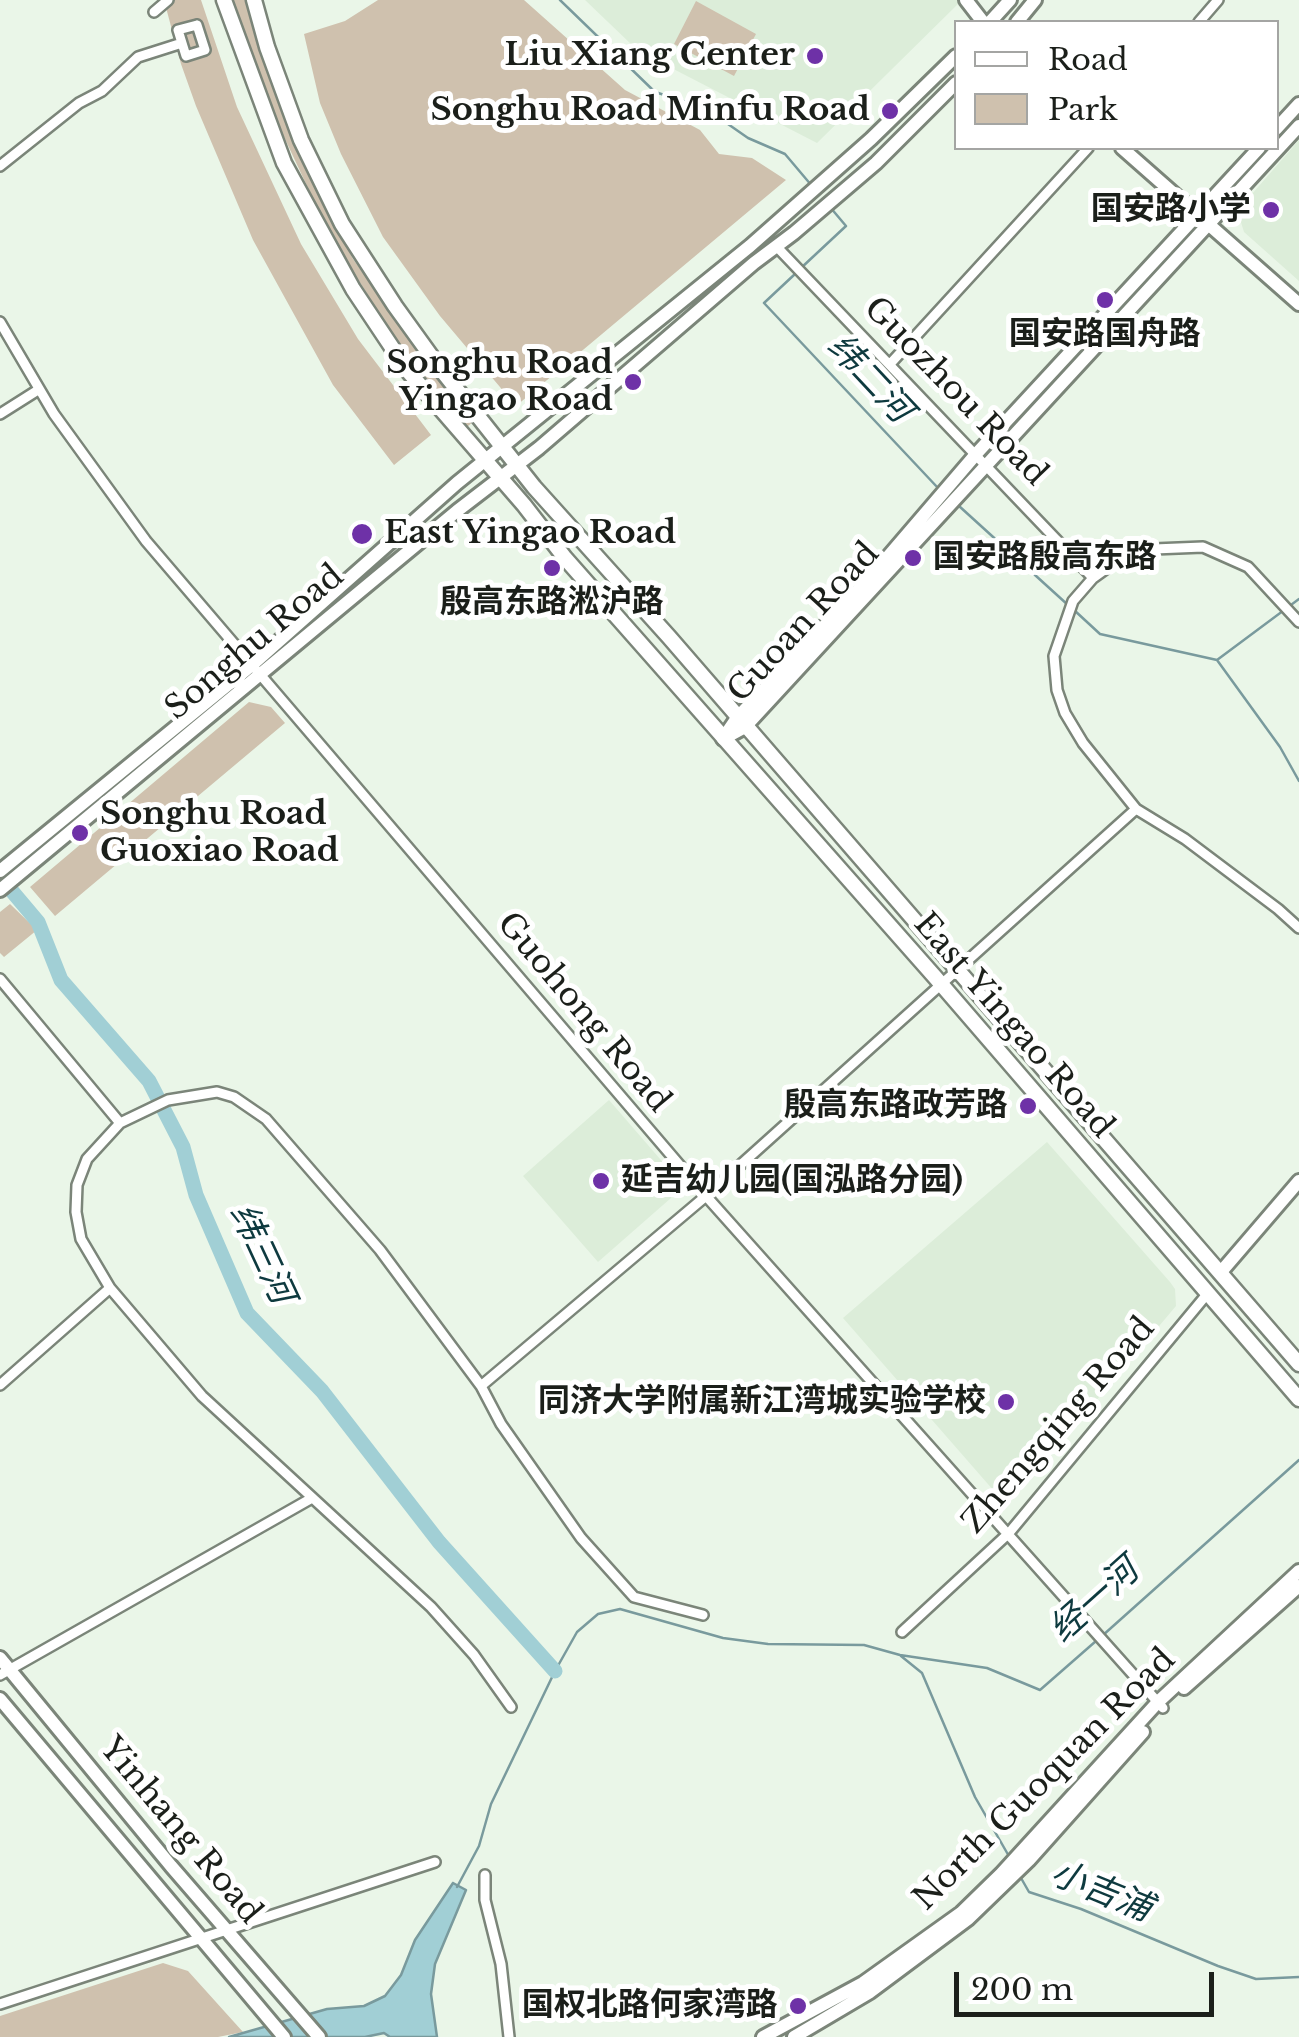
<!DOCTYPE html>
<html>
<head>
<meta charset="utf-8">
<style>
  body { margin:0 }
  #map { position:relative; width:1299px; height:2037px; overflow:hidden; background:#eaf6e8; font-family:"Libre Baskerville",serif }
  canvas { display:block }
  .legend { position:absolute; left:954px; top:20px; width:325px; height:130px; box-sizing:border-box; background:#fff; border:2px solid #a4a5a3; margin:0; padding:12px 18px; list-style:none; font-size:30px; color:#1b1f1a }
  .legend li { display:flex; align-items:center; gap:20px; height:50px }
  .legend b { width:50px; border:2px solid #a4a5a3 }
  .scale { position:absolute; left:954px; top:1972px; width:260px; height:45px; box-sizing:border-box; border:5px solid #1b1f1a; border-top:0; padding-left:12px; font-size:30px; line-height:35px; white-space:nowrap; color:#1b1f1a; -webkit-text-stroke:8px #fff; paint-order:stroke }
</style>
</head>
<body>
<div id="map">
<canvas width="1299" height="2037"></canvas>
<ul class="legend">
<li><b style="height:12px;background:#fff"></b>Road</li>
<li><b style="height:28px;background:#cfc1ae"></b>Park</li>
</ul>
<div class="scale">200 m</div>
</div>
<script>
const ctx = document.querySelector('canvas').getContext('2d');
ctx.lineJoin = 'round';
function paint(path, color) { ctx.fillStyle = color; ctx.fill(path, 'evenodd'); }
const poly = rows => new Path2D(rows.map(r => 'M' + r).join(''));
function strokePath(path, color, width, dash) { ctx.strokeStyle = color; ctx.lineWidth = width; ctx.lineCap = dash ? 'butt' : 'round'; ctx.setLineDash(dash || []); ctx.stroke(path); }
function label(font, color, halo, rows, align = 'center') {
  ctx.font = font + ' "Libre Baskerville","Noto Sans SC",serif'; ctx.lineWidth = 10; ctx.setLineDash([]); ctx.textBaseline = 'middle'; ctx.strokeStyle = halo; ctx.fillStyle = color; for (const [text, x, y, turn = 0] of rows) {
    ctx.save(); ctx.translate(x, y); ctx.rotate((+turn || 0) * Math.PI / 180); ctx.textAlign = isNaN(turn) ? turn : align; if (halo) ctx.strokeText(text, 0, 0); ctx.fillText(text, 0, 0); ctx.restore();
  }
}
paint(poly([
  [585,0,957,0,959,3,817,143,654,59,632,45],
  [1299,140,1299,281,1244,232,1240,219,1245,202],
  [609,1100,673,1174,674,1187,671,1198,598,1262,523,1176],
  [1047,1142,1170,1282,1175,1289,1176,1306,1024,1486,1014,1493,1000,1494,994,1491,843,1318]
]), '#dcedd9');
paint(poly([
  [164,0,201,0,237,107,301,244,358,339,431,435,394,465,333,385,253,240,196,106,181,64],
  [233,0,245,0,291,135,353,259,441,382,475,420,467,427,401,348,329,233,263,92],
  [378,0,524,0,625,90,700,130,719,154,752,158,786,180,516,406,440,316,383,237,341,154,320,103,304,34,345,21],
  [696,1,756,34,734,76,674,44],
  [249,702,271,707,285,723,55,916,30,887],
  [10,904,37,930,4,957,0,953,0,912],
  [163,1963,188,1971,243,2032,218,2037,0,2037,0,2016]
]), '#cfc1ae');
const water = poly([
  [453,1883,466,1890,435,1964,431,1994,437,2037,390,2037,384,2033,365,2037,229,2037,327,2009,364,2006,385,1996,401,1975,415,1940,453,1883]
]);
paint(water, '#a1cfd5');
strokePath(water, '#799a9d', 2.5);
strokePath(poly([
  [560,0,655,92,705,108,748,138,785,154,812,186],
  [801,268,846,226,830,207],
  [795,274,764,303,938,488],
  [959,506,1068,605],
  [1074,610,1100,634,1217,660,1280,747,1299,781],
  [1217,660,1299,599],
  [1102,1636,1299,1460],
  [901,1656,922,1673,975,1797,1010,1858],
  [1021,1878,1029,1892,1081,1909,1218,1966,1256,1979,1299,1977],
  [457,1887,479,1846,491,1804,555,1671,577,1632,598,1614,620,1609,723,1638,768,1644,864,1645,900,1655,987,1668,1040,1690,1096,1641]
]), '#799a9d', 2.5);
strokePath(poly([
  [0,877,38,922,61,980,149,1081,183,1147,196,1195,247,1313,322,1391,439,1542,555,1671]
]), '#a1cfd5', 15);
const street = poly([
  [154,12,168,0],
  [1199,22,1218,0],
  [197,25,205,50,186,56,178,30,197,25],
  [0,166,79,103,102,91,138,57,182,43],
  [777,247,1093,578],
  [0,322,54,414,146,541,706,1196,1163,1708],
  [890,364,1088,148],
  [0,414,38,390],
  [1299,622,1248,567,1203,547,1154,549,1118,560,1093,578,1073,601,1054,656,1057,690,1065,713,1083,743,1136,809,1185,839,1278,909,1299,928],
  [0,979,120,1123],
  [0,1385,110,1288],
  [481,1386,706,1196,1136,809],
  [902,1632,1009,1533,1208,1293],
  [0,1675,312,1498],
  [511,1707,474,1655,431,1607,202,1396,110,1288,81,1239,76,1212,77,1185,87,1159,120,1123,168,1100,217,1092,234,1097,266,1119,380,1250,481,1386,501,1424,581,1538,634,1597,703,1615],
  [485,1875,485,1900,501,1964,509,2037],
  [0,2004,435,1862]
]);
const secondary = poly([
  [966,0,983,22],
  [990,22,1010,0],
  [1017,22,1035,0],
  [1276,129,1299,104],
  [1122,148,1299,304],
  [724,737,737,718,869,579,977,453,1259,148],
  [723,739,745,727,1299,126],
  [0,871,253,664,457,483,750,246,871,139,956,56],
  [0,890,457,511,539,448,754,263,794,233,876,163,956,83],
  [1220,1273,1299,1181],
  [0,1658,171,1866,319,2037],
  [1184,1688,1299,1586],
  [0,1699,284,2037],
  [763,2037,863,1983,961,1913,1001,1874,1158,1702,1299,1571],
  [794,2037,870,1992,968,1919,1029,1860,1143,1732]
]);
const primary = poly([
  [224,0,284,163,353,289,407,370,524,505,565,558,935,977,1299,1399],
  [254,0,267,47,301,140,342,224,395,306,439,367,534,487,669,637,1299,1364]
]);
strokePath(street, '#7b8579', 14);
strokePath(secondary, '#7b8579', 18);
strokePath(primary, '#7b8579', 19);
strokePath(street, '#fff', 9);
strokePath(secondary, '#fff', 12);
strokePath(primary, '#fff', 14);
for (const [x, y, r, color] of [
  [815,56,10,"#6e31a7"],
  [890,111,10,"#6e31a7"],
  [1271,210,10,"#6e31a7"],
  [1105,300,10,"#6e31a7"],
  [633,382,10,"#6e31a7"],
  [362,534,12,"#6e31a7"],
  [913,558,10,"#6e31a7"],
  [552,568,10,"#6e31a7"],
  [80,833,10,"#6e31a7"],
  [1028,1106,10,"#6e31a7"],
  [601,1181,10,"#6e31a7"],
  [1006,1402,10,"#6e31a7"],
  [798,2006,10,"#6e31a7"]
]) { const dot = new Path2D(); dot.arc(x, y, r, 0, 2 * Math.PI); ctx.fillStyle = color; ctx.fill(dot); strokePath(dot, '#fff', 4); }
label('bold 32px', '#1b1f1a', '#fff', [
  ["Liu Xiang Center",795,56],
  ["Songhu Road Minfu Road",870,111],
  ["国安路小学",1251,210],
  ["国安路国舟路",1105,335,"center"],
  ["Songhu Road",613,364],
  ["Yingao Road",613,401],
  ["East Yingao Road",384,534,"left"],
  ["国安路殷高东路",933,558,"left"],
  ["殷高东路淞沪路",552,603,"center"],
  ["Songhu Road",100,815,"left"],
  ["Guoxiao Road",100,852,"left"],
  ["殷高东路政芳路",1008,1106],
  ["延吉幼儿园(国泓路分园)",621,1181,"left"],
  ["同济大学附属新江湾城实验学校",986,1402],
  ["国权北路何家湾路",778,2006]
], 'right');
label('32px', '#1b1f1a', '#fff', [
  ["Guozhou Road",955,392,46],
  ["Guoan Road",804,623,-47],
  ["Songhu Road",255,643,-40],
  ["Guohong Road",583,1013,50],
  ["East Yingao Road",1013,1026,49],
  ["Zhengqing Road",1059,1426,-49],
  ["North Guoquan Road",1045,1780,-45],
  ["Yinhang Road",180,1831,50]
]);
label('italic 35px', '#0e3a3f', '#fff', [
  ["纬二河",869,379,47],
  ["纬三河",261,1254,65],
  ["经一河",1095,1601,-42],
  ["小吉浦",1101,1892,22]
]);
</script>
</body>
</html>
